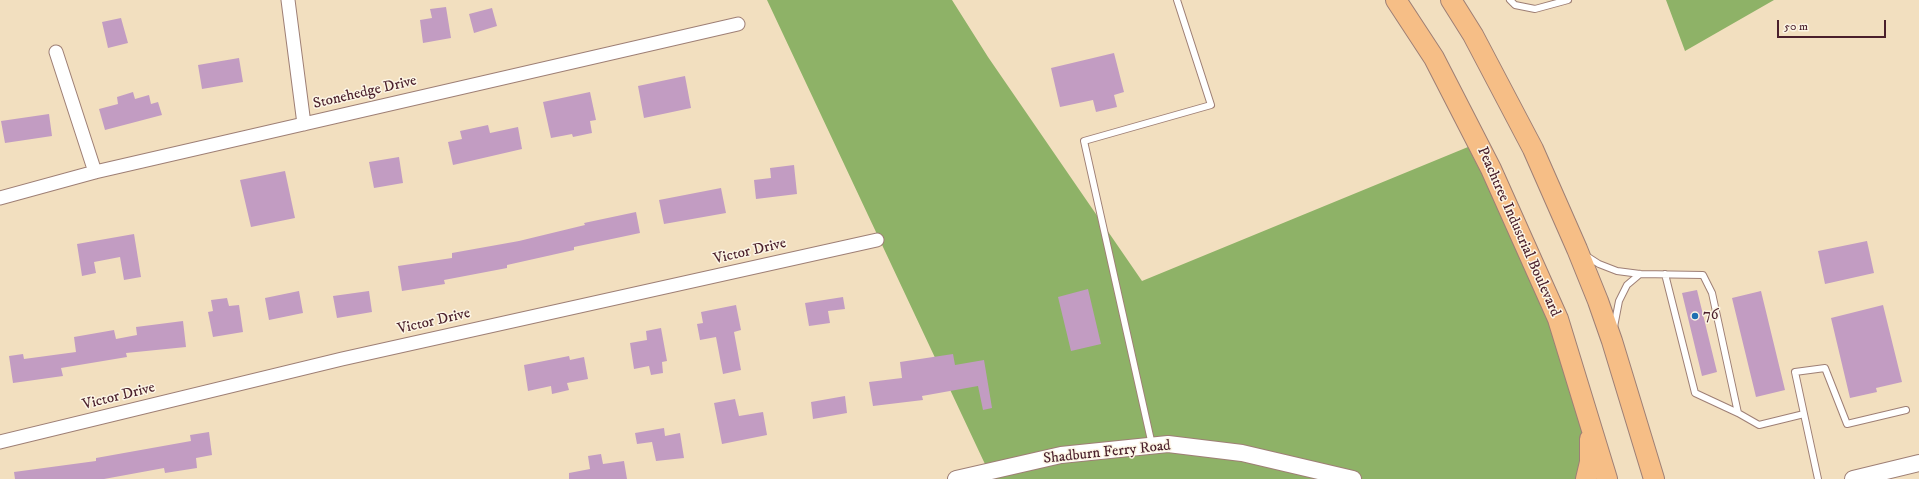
<!DOCTYPE html>
<html>
<head>
<meta charset="utf-8">
<style>
  body { margin:0 }
  #map { position:relative; width:1919px; height:479px; overflow:hidden; background:#f2dfbf; font-family:"IM FELL DW Pica",serif }
  canvas { display:block }
  .scale { position:absolute; left:1777px; top:20px; width:109px; height:18px; box-sizing:border-box; border:2px solid #4a1f2b; border-top:0; padding-left:5px; font-size:12px; line-height:14px; white-space:nowrap; color:#4a1f2b; -webkit-text-stroke:3px #fcf5e5; paint-order:stroke }
</style>
</head>
<body>
<div id="map">
<canvas width="1919" height="479"></canvas>
<div class="scale">50 m</div>
</div>
<script>
const ctx = document.querySelector('canvas').getContext('2d');
ctx.lineJoin = 'round';
function paint(path, color) { ctx.fillStyle = color; ctx.fill(path, 'evenodd'); }
const poly = rows => new Path2D(rows.map(r => 'M' + r).join(''));
function strokePath(path, color, width, dash) { ctx.strokeStyle = color; ctx.lineWidth = width; ctx.lineCap = dash ? 'butt' : 'round'; ctx.setLineDash(dash || []); ctx.stroke(path); }
function label(font, color, halo, rows, align = 'center') {
  ctx.font = font + ' "IM FELL DW Pica",serif'; ctx.lineWidth = 3; ctx.setLineDash([]); ctx.textBaseline = 'middle'; ctx.strokeStyle = halo; ctx.fillStyle = color; for (const [text, x, y, turn = 0] of rows) {
    ctx.save(); ctx.translate(x, y); ctx.rotate((+turn || 0) * Math.PI / 180); ctx.textAlign = isNaN(turn) ? turn : align; if (halo) ctx.strokeText(text, 0, 0); ctx.fillText(text, 0, 0); ctx.restore();
  }
}
paint(poly([
  [767,0,952,0,988,57,1142,281,1468,147,1570,345,1606,479,992,479],
  [1666,0,1774,0,1685,51]
]), '#8eb267');
paint(poly([
  [446,7,451,38,423,43,420,20,432,18,430,9],
  [492,8,497,26,474,33,469,14],
  [121,18,128,43,108,48,102,22],
  [1114,53,1124,92,1114,95,1117,107,1096,112,1093,100,1060,107,1051,68],
  [239,58,243,82,202,89,198,65],
  [685,76,691,108,644,118,638,86],
  [133,92,135,99,149,95,151,104,158,102,162,115,105,130,99,109,118,104,117,97],
  [590,92,596,120,590,121,592,133,573,137,572,134,551,138,543,102],
  [49,114,52,136,5,143,1,121],
  [488,125,490,133,518,127,522,149,453,165,448,142,462,139,460,131],
  [399,157,403,183,374,188,369,162],
  [794,165,797,194,756,199,754,180,771,178,770,168],
  [285,171,295,218,251,227,240,180],
  [721,188,726,213,664,224,659,200],
  [636,212,640,233,574,247,574,250,507,265,507,268,444,280,445,284,402,291,398,266,452,258,452,253,519,241,585,225,584,223],
  [134,234,141,277,124,280,120,257,94,262,96,273,82,276,77,244],
  [1867,241,1874,273,1825,284,1818,251],
  [1088,289,1101,344,1071,351,1058,297],
  [1697,290,1717,372,1702,376,1682,293],
  [299,291,303,313,269,320,265,298],
  [369,291,372,312,337,318,333,296],
  [1761,291,1785,390,1756,397,1732,298],
  [843,297,845,309,828,311,830,323,809,326,805,303],
  [227,298,229,306,239,305,243,332,213,337,208,312,213,311,211,300],
  [736,305,741,330,734,332,741,370,723,374,716,337,700,340,697,324,703,323,701,312],
  [1883,305,1902,382,1876,388,1877,392,1850,398,1831,318],
  [183,321,186,347,126,353,127,357,61,368,63,376,13,383,9,356,23,354,24,359,76,352,74,337,114,330,116,339,137,335,136,327],
  [661,328,667,361,662,362,663,373,651,375,649,366,634,369,630,343,647,340,646,331],
  [953,354,955,365,984,360,992,408,983,410,978,386,922,396,923,400,873,406,869,382,902,378,900,362],
  [569,356,570,360,584,357,588,379,567,383,569,390,552,394,551,386,528,391,524,365],
  [845,396,847,413,813,419,811,402],
  [735,399,739,416,763,412,767,435,722,444,714,403],
  [664,428,665,436,680,433,684,458,656,461,652,442,637,444,635,433],
  [209,432,212,455,196,458,197,468,165,473,164,468,104,479,15,479,14,472,96,461,96,458,191,441,190,435],
  [601,454,603,464,624,461,627,479,569,479,569,473,590,469,588,456]
]), '#c29cc2');
const service = poly([
  [1510,0,1515,5,1535,9,1568,0],
  [1585,255,1599,264,1617,271,1640,274,1703,275,1712,293,1738,413,1759,425,1804,414,1818,479],
  [1665,274,1695,393,1738,413],
  [1614,327,1619,301,1627,285,1640,274],
  [1804,414,1795,372,1825,368,1847,424,1906,410],
  [1152,445,1084,141,1211,105,1177,0]
]);
const minor = poly([
  [288,0,304,124],
  [56,52,95,172],
  [0,198,95,172,738,24],
  [0,442,342,359,877,240]
]);
const tertiary = poly([
  [956,479,1061,455,1168,444,1242,453,1353,479],
  [1853,479,1919,463]
]);
const primary = poly([
  [1396,0,1434,58,1491,169,1558,319,1607,479],
  [1451,0,1473,35,1533,149,1577,249,1598,301,1612,341,1654,479],
  [1586,479,1590,462,1590,439]
]);
strokePath(service, '#9e7f75', 8);
strokePath(minor, '#9e7f75', 15);
strokePath(tertiary, '#9e7f75', 18);
strokePath(primary, '#9e7f75', 22);
strokePath(service, '#fff', 6);
strokePath(minor, '#fff', 13);
strokePath(tertiary, '#fff', 16);
strokePath(primary, '#f6be86', 20);
for (const [x, y, r, color] of [
  [1695,316,4,"#1f6fb2"]
]) { const dot = new Path2D(); dot.arc(x, y, r, 0, 2 * Math.PI); ctx.fillStyle = color; ctx.fill(dot); strokePath(dot, '#fcf5e5', 1.5); }
label('15px', '#4a1f2b', '#fcf5e5', [
  ["Stonehedge Drive",365,93,-13],
  ["Peachtree Industrial Boulevard",1518,232,66],
  ["Victor Drive",750,252,-13],
  ["Victor Drive",434,322,-13],
  ["Victor Drive",119,397,-14],
  ["Shadburn Ferry Road",1107,453,-6]
]);
label('15px', '#4a1f2b', '#fcf5e5', [
  ["76",1703,316]
], 'left');
</script>
</body>
</html>
